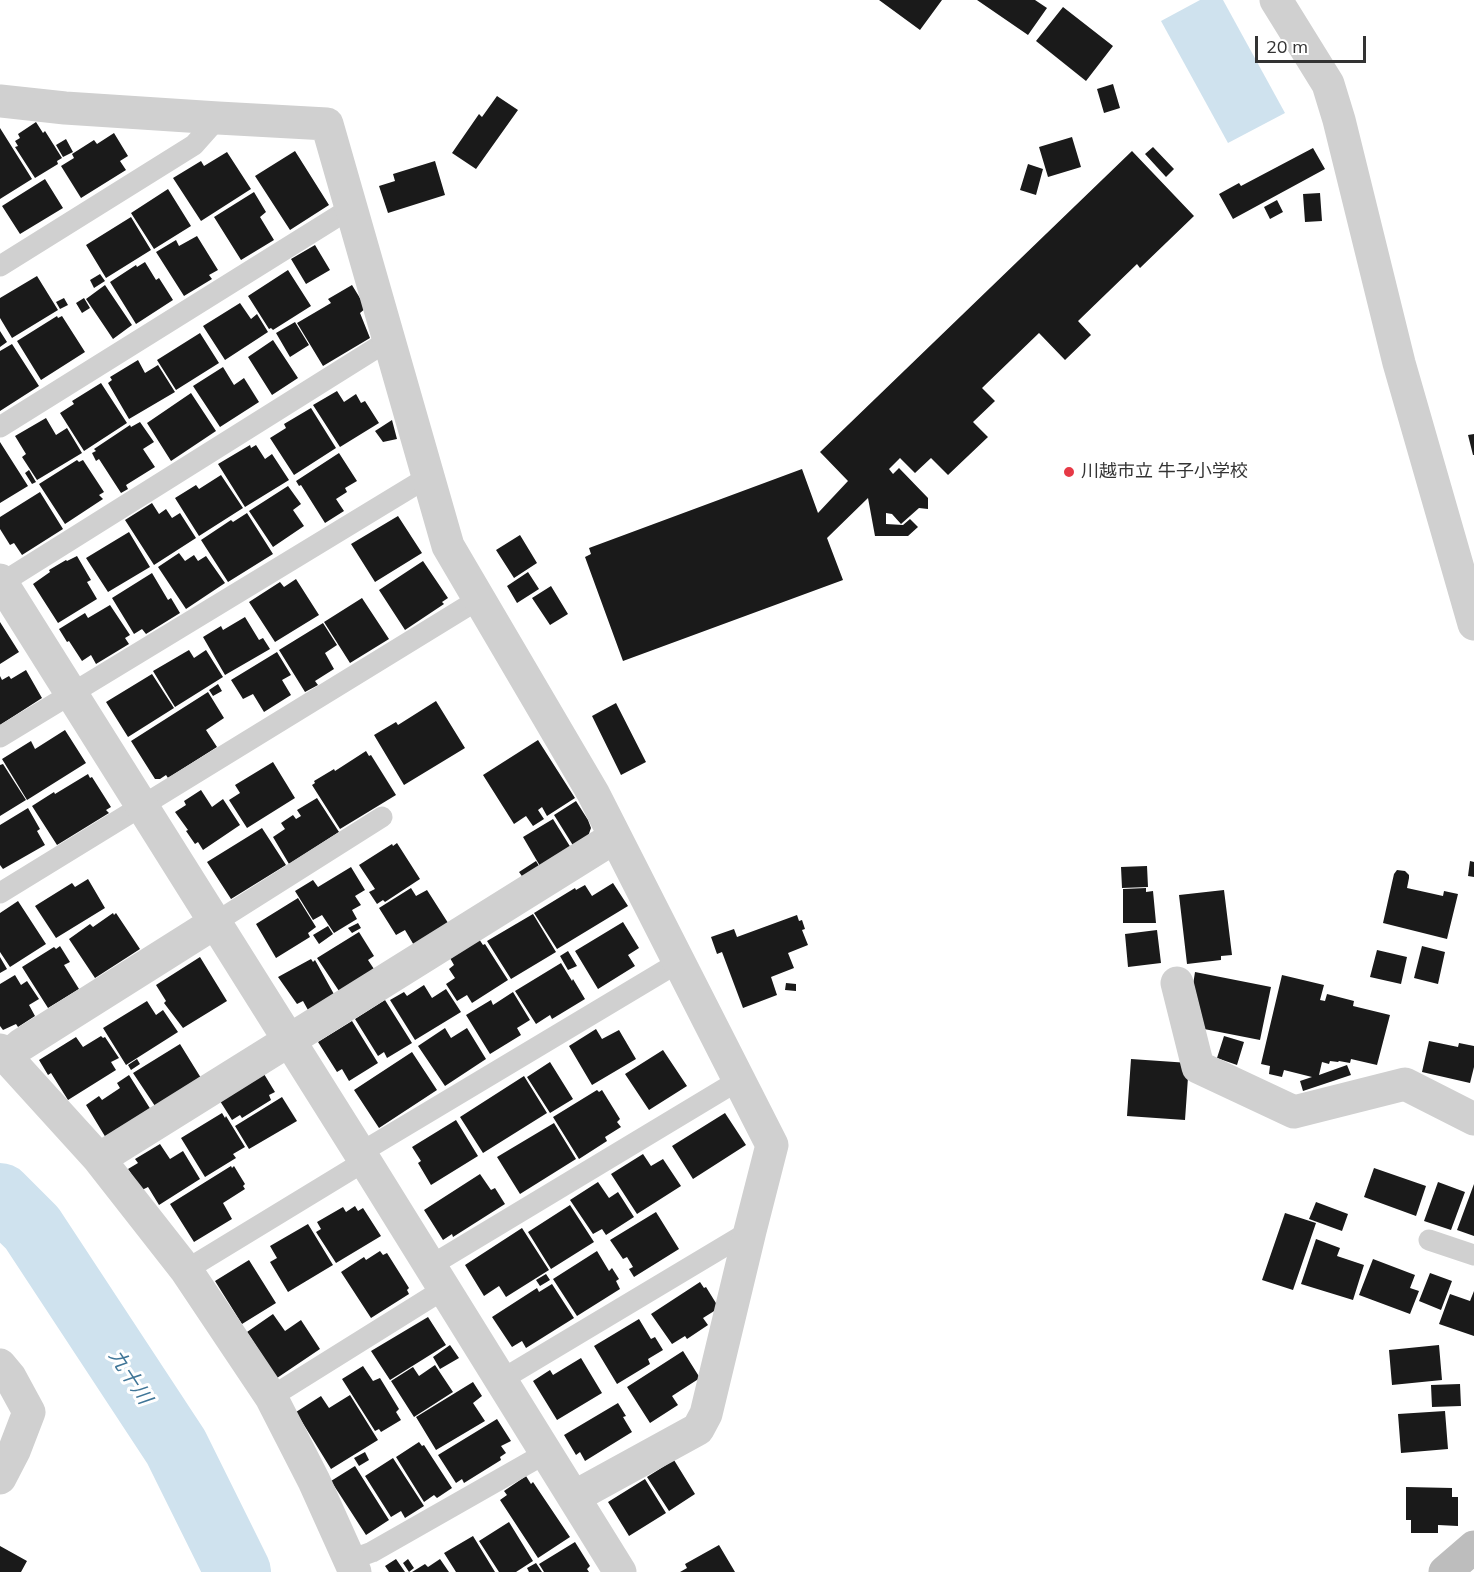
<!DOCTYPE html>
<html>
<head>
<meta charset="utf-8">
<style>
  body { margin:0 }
  #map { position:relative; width:1474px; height:1572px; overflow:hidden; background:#fff; font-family:Mulish,sans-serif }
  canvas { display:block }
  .scale { position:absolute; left:1255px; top:36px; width:111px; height:27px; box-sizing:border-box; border:3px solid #333; border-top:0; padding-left:8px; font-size:18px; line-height:21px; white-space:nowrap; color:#333; -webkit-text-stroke:4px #fff; paint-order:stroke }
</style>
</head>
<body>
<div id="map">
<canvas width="1474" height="1572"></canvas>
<div class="scale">20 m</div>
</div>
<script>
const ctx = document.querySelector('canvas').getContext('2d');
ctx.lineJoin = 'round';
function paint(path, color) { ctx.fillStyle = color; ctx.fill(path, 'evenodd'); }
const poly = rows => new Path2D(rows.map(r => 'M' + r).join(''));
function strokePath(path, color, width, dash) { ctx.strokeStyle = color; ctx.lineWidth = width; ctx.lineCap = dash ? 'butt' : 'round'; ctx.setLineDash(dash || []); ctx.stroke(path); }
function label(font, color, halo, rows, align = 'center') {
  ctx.font = font + ' Mulish,"Noto Sans JP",sans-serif'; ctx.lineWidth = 6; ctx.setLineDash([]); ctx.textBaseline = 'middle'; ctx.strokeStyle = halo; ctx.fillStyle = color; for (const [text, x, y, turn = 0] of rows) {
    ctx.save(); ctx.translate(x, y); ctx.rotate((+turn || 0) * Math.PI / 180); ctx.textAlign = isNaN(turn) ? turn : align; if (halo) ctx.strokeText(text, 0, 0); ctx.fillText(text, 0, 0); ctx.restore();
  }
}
paint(poly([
  [1200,0,1223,0,1285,113,1228,143,1161,21]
]), '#cfe2ee');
strokePath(poly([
  [0,1196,32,1228,176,1447,238,1572]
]), '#cfe2ee', 66);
paint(poly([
  [879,0,942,0,920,30],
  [977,0,1035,0,1047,8,1028,35],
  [1063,7,1113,46,1086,81,1036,41],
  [1113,84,1120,108,1104,113,1097,89],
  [497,96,518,110,476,169,452,153,479,114,482,117],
  [36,122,43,133,45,131,62,158,57,161,58,164,35,178,15,147,18,146,15,141,20,138,18,134],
  [0,128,32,179,0,199],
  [114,133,128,156,120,161,126,170,81,198,61,166,74,158,72,154,94,140,97,144],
  [1072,137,1081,167,1048,177,1039,147],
  [66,139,73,152,63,157,56,145],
  [1153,147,1174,169,1166,177,1145,154],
  [1313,148,1325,169,1233,219,1219,194,1239,183,1241,186],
  [295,151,329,205,290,230,255,176],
  [1132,151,1194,216,1140,268,1137,264,1078,321,1091,335,1065,360,1039,333,982,388,995,401,973,422,988,437,948,475,931,458,915,473,900,458,889,469,893,474,899,468,928,498,928,509,919,508,901,524,892,514,886,513,886,524,903,525,910,519,918,527,908,536,875,536,868,498,827,538,843,580,623,661,585,557,591,554,589,548,802,469,818,513,848,481,820,452],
  [227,152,251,189,201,221,173,178,201,161,204,166],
  [435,161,445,195,388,213,379,186,395,181,393,174],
  [1028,164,1043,169,1036,195,1020,190],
  [45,179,63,208,20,234,2,206],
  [168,189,191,226,154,249,131,213],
  [254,192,266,212,260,217,274,240,241,260,214,217],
  [1320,193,1322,221,1305,222,1303,194],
  [1277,200,1283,212,1270,219,1264,207],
  [131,217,151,250,106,278,86,245],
  [197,236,218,270,209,275,212,279,184,296,156,252,176,240,179,246],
  [315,245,330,270,306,284,291,259],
  [145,262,156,280,159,278,173,300,136,324,110,282,136,265,137,267],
  [288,270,311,306,273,330,271,328,269,329,248,296],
  [100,274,105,281,94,288,90,280],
  [37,276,58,310,12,338,0,318,0,298],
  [105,285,132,325,113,339,86,299],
  [352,285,366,308,360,313,370,338,323,366,297,323,331,303,328,299],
  [64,298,68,305,60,309,56,302],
  [84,298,90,308,82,313,76,303],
  [240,303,251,319,257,314,268,332,225,360,203,326],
  [57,316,58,318,62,316,85,352,41,380,17,341],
  [295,322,309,345,290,357,276,333],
  [0,331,7,342,0,347],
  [200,333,219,363,176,390,157,360],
  [273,340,298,378,272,395,248,357],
  [12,344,39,386,0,411,0,351],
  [138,360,145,373,158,365,175,392,129,419,108,383,112,380,110,377],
  [223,367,234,385,244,378,259,402,220,427,193,386],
  [101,383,127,423,84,451,60,413,74,404,72,401],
  [337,391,344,402,356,394,361,403,365,401,379,423,340,447,313,405],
  [191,393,216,431,171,461,147,423],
  [311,408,336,448,294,475,270,438,286,428,284,424],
  [46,418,56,435,67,428,82,453,37,480,22,457,26,454,15,436],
  [392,420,397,439,383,442,375,431],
  [140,422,154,442,143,449,155,467,126,485,128,489,121,493,99,459,96,461,92,453,96,451,94,449,130,425,131,427],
  [1474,434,1474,455,1473,455,1468,435],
  [0,442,28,486,0,503],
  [250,445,251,448,256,445,265,459,272,454,289,480,245,507,218,464],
  [339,453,357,481,345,488,347,492,336,499,344,511,325,523,301,485,299,486,296,481],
  [77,460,79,462,83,460,104,492,99,495,103,499,65,524,39,484],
  [29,470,36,482,32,484,25,473],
  [221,475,243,508,199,536,175,498,196,485,199,489],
  [288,486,301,504,293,510,304,526,273,547,249,511],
  [40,492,63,529,22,555,14,543,10,545,0,529,0,517],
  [152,503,159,514,166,509,172,518,180,513,196,538,154,565,125,520],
  [247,513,273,554,228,582,201,540,231,520,233,522],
  [398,516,422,553,375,582,351,544],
  [129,532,150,567,108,592,86,558],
  [520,535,537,563,514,578,496,550],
  [179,553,185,561,194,555,198,561,206,556,225,583,186,609,158,567],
  [77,556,91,580,87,582,97,599,58,623,33,584,50,572,49,570,66,560,67,561],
  [423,561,448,598,442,602,444,604,405,630,379,590],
  [528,572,539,589,517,603,507,586],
  [152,573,168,600,171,598,180,613,146,634,142,629,134,634,112,598],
  [296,579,319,615,275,642,249,602,280,582,284,587],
  [551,586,568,614,550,625,532,598],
  [362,598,389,639,350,663,324,622],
  [110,605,130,635,125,638,129,644,96,664,91,655,82,661,69,641,67,642,59,629,85,613,88,618],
  [245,617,259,640,263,638,270,649,225,675,203,637,221,626,223,630],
  [0,622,19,652,0,664],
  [323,623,337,645,325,653,334,669,315,681,318,685,305,692,279,650],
  [189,650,194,658,206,650,223,677,175,707,153,671],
  [277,652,291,675,282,680,291,695,264,712,253,694,243,699,231,680],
  [26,670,42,698,0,725,0,676,2,680,9,676,11,679],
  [152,674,174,708,128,737,106,702],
  [218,684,222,691,213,696,209,690],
  [208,692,224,718,206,730,217,747,168,778,166,775,160,779,155,779,131,741],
  [436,701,465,748,404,785,374,735,396,722,398,725],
  [616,703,646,762,621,775,592,716],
  [65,730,86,763,27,800,2,759,31,741,35,749],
  [538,740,575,798,547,816,542,807,538,810,544,819,533,826,526,816,514,824,483,775],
  [366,751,369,756,371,755,396,795,340,829,312,785,315,783,314,781,334,769,335,771],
  [273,762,295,798,247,828,229,800,240,793,235,785],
  [3,764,26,800,0,816,0,765],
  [88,774,90,778,92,777,111,807,106,810,109,813,57,845,32,806,54,792,55,794],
  [201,790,212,807,223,799,240,825,203,850,198,842,195,844,186,831,188,830,175,812,186,805,184,801],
  [317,798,339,832,289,864,273,837,285,829,281,823,293,815,296,819,301,816,297,810],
  [576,801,588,820,591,828,587,839,574,847,554,815],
  [28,808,40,829,37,831,45,845,3,869,0,865,0,825],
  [553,819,571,848,540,866,523,837],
  [262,828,286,865,231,899,207,862],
  [397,843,420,879,385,902,383,900,377,904,369,892,375,889,359,865,392,844,393,846],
  [536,861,541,869,524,879,519,872],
  [1470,861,1474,862,1474,877,1468,876],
  [1147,866,1148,887,1122,888,1121,867],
  [351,867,365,890,355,896,361,905,352,910,357,919,334,933,322,915,313,920,295,891,313,880,318,887],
  [1397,870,1405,871,1409,875,1409,878,1407,888,1443,896,1444,891,1458,894,1447,939,1383,923,1394,874],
  [88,879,105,908,56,938,35,906,72,883,75,887],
  [613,883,628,906,557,949,534,913,575,888,576,890,585,885,592,896],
  [411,888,416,896,427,890,450,926,415,947,405,930,396,935,379,908],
  [1146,888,1146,892,1153,891,1156,923,1123,923,1123,889],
  [1224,890,1232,955,1221,956,1221,960,1187,964,1179,895],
  [298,898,316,927,308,933,310,937,276,958,256,924],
  [18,901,46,944,10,967,0,952,0,913],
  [113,913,114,915,116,913,140,949,95,978,69,939,90,924,93,927],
  [533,914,556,952,511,979,487,941],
  [797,915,799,921,802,920,805,929,802,930,808,945,788,953,794,968,771,977,777,995,743,1008,722,952,717,954,711,937,734,929,737,937],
  [623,922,639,948,628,955,635,966,598,989,575,951],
  [358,923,361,928,352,933,348,928],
  [328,926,333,934,319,944,313,935],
  [1157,930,1161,963,1128,967,1125,934],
  [359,932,374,956,368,960,376,972,339,991,317,958],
  [479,939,483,945,485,944,508,980,472,1003,467,995,457,1001,446,984,455,978,449,969,454,965,450,958],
  [60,946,70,962,64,965,79,989,48,1008,22,967,54,947,56,949],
  [1422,946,1445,952,1438,984,1414,978],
  [1377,950,1407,957,1401,984,1370,977],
  [568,951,577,966,568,970,560,956],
  [0,957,7,969,0,973],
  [200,957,227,1001,183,1028,164,1003,166,1001,156,985],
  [311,959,313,962,315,960,335,996,308,1010,303,1001,297,1004,278,977],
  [561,963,572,981,573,979,585,999,552,1019,550,1015,536,1024,515,991],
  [1195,972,1271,987,1260,1040,1199,1028,1193,985],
  [15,975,21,985,27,981,39,999,29,1005,35,1016,18,1027,16,1024,3,1030,0,1026,0,984],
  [1282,975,1324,985,1320,1000,1325,1001,1327,994,1354,1001,1353,1006,1390,1015,1377,1065,1351,1059,1350,1063,1339,1061,1338,1062,1330,1061,1329,1064,1322,1062,1319,1075,1347,1065,1351,1075,1303,1091,1300,1081,1312,1077,1284,1070,1282,1077,1269,1074,1270,1066,1261,1064],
  [786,983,796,984,796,991,785,990],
  [424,985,432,998,446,989,461,1012,415,1040,390,1000,404,992,407,996],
  [513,992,530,1020,517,1028,521,1035,490,1054,466,1015,491,1000,493,1005],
  [385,1000,412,1043,387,1058,384,1052,378,1056,355,1019],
  [147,1001,156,1015,163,1010,178,1032,126,1065,103,1028],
  [352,1021,378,1063,349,1081,342,1069,337,1072,318,1042],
  [445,1028,451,1038,467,1028,486,1059,445,1086,418,1046],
  [596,1029,602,1039,619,1030,636,1059,592,1085,569,1046],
  [101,1036,103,1038,105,1037,119,1058,111,1062,116,1070,68,1100,51,1073,48,1075,39,1060,76,1037,83,1047],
  [1224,1036,1244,1042,1237,1065,1217,1058],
  [1429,1041,1458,1047,1459,1043,1474,1046,1474,1067,1470,1083,1422,1072],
  [180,1044,201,1078,155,1106,133,1073],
  [663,1050,687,1086,649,1110,625,1074],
  [412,1052,437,1090,379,1128,354,1090],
  [137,1059,140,1064,131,1070,128,1065],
  [1131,1059,1189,1063,1185,1120,1127,1116],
  [550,1062,573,1099,550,1113,527,1077],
  [264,1074,275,1092,269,1095,271,1100,242,1118,240,1115,232,1120,220,1101],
  [129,1075,151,1110,106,1138,86,1105,99,1096,102,1100,120,1088,117,1083],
  [524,1076,547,1113,483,1153,460,1117],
  [597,1090,599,1092,602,1090,620,1119,617,1122,621,1127,605,1137,607,1141,579,1159,553,1117],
  [282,1097,297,1121,249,1149,235,1126],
  [222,1113,225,1118,226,1116,245,1147,233,1154,236,1158,205,1177,181,1138],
  [725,1113,746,1145,693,1179,672,1146],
  [456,1120,478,1156,431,1185,418,1163,421,1161,412,1147],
  [554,1123,576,1159,520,1194,497,1157],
  [160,1144,170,1159,183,1151,200,1179,159,1205,148,1187,142,1190,128,1169,138,1163,135,1159],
  [643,1154,651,1166,663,1159,681,1186,637,1214,611,1174],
  [231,1166,232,1168,234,1166,245,1184,243,1186,245,1189,223,1203,232,1219,194,1242,170,1204],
  [1374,1168,1426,1186,1416,1216,1364,1197],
  [480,1174,491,1190,495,1188,505,1204,453,1237,452,1234,443,1240,424,1210],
  [598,1182,609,1198,618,1192,634,1217,606,1235,602,1229,593,1234,570,1200],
  [1438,1182,1465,1192,1451,1230,1424,1221],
  [1474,1184,1474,1236,1457,1230],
  [1316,1202,1348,1214,1342,1231,1309,1219],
  [570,1205,594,1242,551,1269,528,1232],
  [355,1206,358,1211,363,1208,381,1236,336,1263,316,1232,321,1229,317,1222,343,1207,346,1212],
  [656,1212,679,1249,634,1277,629,1269,633,1267,627,1257,623,1259,610,1240],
  [1285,1213,1316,1223,1293,1290,1262,1280],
  [308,1224,333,1265,288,1292,270,1262,277,1258,270,1246],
  [522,1228,549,1270,506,1297,499,1286,484,1296,465,1265],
  [1316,1239,1340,1248,1337,1256,1364,1265,1353,1300,1301,1284],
  [380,1251,383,1255,387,1253,409,1288,407,1290,409,1294,371,1318,341,1272,364,1257,366,1260],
  [597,1251,609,1271,612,1268,619,1279,616,1281,620,1289,577,1316,553,1279],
  [1373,1259,1415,1275,1410,1288,1419,1291,1410,1314,1359,1295],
  [249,1260,276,1303,242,1324,215,1281],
  [1430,1273,1452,1281,1441,1310,1419,1301],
  [546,1274,550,1280,540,1286,536,1280],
  [700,1282,704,1288,706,1287,719,1308,703,1318,708,1325,687,1339,685,1336,672,1344,651,1314],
  [552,1284,574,1318,526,1348,522,1341,512,1347,492,1317,537,1288,539,1292],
  [1474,1291,1474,1336,1439,1324,1450,1294,1470,1301],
  [273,1314,285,1331,301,1320,320,1349,277,1378,247,1332],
  [428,1317,446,1345,390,1380,371,1351],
  [639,1319,651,1339,655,1337,663,1350,648,1359,650,1364,617,1384,594,1346],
  [450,1345,459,1358,440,1369,433,1357],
  [1439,1345,1442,1380,1392,1385,1389,1350],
  [683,1351,700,1378,672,1396,678,1405,650,1423,627,1387],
  [581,1358,602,1393,557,1420,533,1381,550,1370,553,1375],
  [435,1365,453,1392,414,1417,391,1381,413,1367,419,1376],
  [363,1366,373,1381,380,1378,399,1409,396,1412,401,1420,381,1432,379,1429,375,1431,342,1379],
  [473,1382,482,1396,473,1403,485,1421,436,1450,416,1417],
  [1460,1384,1461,1406,1432,1407,1431,1385],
  [350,1395,378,1440,331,1469,296,1412,321,1396,329,1408],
  [618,1403,626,1416,623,1417,632,1432,585,1461,580,1452,576,1455,564,1435],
  [1445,1411,1448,1449,1401,1453,1398,1414],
  [497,1419,511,1441,501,1446,506,1453,500,1457,501,1460,464,1483,462,1479,456,1483,438,1455],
  [419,1442,422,1446,424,1445,452,1488,437,1498,434,1495,424,1502,396,1457],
  [365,1452,369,1460,359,1466,354,1458],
  [393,1458,424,1506,405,1518,401,1511,391,1517,365,1476],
  [674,1460,695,1494,669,1511,647,1477],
  [355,1466,389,1520,366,1535,331,1481],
  [526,1476,531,1484,533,1482,570,1537,538,1558,500,1500,507,1495,504,1491],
  [645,1479,666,1513,629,1536,608,1502],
  [1406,1487,1452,1488,1452,1497,1458,1497,1458,1526,1438,1525,1438,1533,1411,1533,1411,1520,1406,1520],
  [509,1522,533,1561,516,1572,499,1572,479,1541],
  [473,1536,495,1572,456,1572,444,1553],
  [575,1542,590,1566,587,1569,589,1572,544,1572,539,1564],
  [719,1545,735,1572,680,1572,687,1568,685,1564],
  [0,1546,27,1561,21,1572,0,1572],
  [396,1559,405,1572,389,1572,385,1566],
  [408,1559,414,1568,409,1572,403,1563],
  [440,1559,449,1572,412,1572,425,1564,428,1567],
  [536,1563,542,1572,529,1572,527,1568]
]), '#1a1a1a');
strokePath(poly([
  [0,266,194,145,218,118],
  [0,427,351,208],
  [0,584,389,340],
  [0,737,428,477],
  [0,893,479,599],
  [216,922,382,817],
  [360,1153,679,962],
  [1429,1240,1474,1255],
  [430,1266,739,1080],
  [186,1270,365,1161],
  [501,1380,750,1231],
  [271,1397,444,1289],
  [350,1560,372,1552,546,1453]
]), '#d0d0d0', 21);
strokePath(poly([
  [1276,0,1328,84,1339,120,1399,363,1474,624],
  [0,101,65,108,218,118,327,124,448,546,593,793,772,1145,750,1231,706,1414,698,1429,574,1497],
  [0,580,360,1153,620,1572],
  [1177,983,1198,1067,1294,1112,1405,1084,1474,1119],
  [0,1050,99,1159,186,1270,271,1397,314,1481,355,1572],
  [7,1057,21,1045,216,922],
  [99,1159,615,837],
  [0,1365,10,1377,29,1412,14,1451,0,1478]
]), '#d0d0d0', 33);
strokePath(poly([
  [1445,1572,1474,1547]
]), '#bdbdbd', 33);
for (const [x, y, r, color] of [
  [1069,472,6,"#e63946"]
]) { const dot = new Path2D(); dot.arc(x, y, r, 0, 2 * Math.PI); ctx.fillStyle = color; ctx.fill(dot); strokePath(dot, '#fff', 2); }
label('18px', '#333', '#fff', [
  ["川越市立 牛子小学校",1081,472]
], 'left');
label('italic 20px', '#3f7597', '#fff', [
  ["九十川",130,1377,57]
]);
</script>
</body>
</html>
